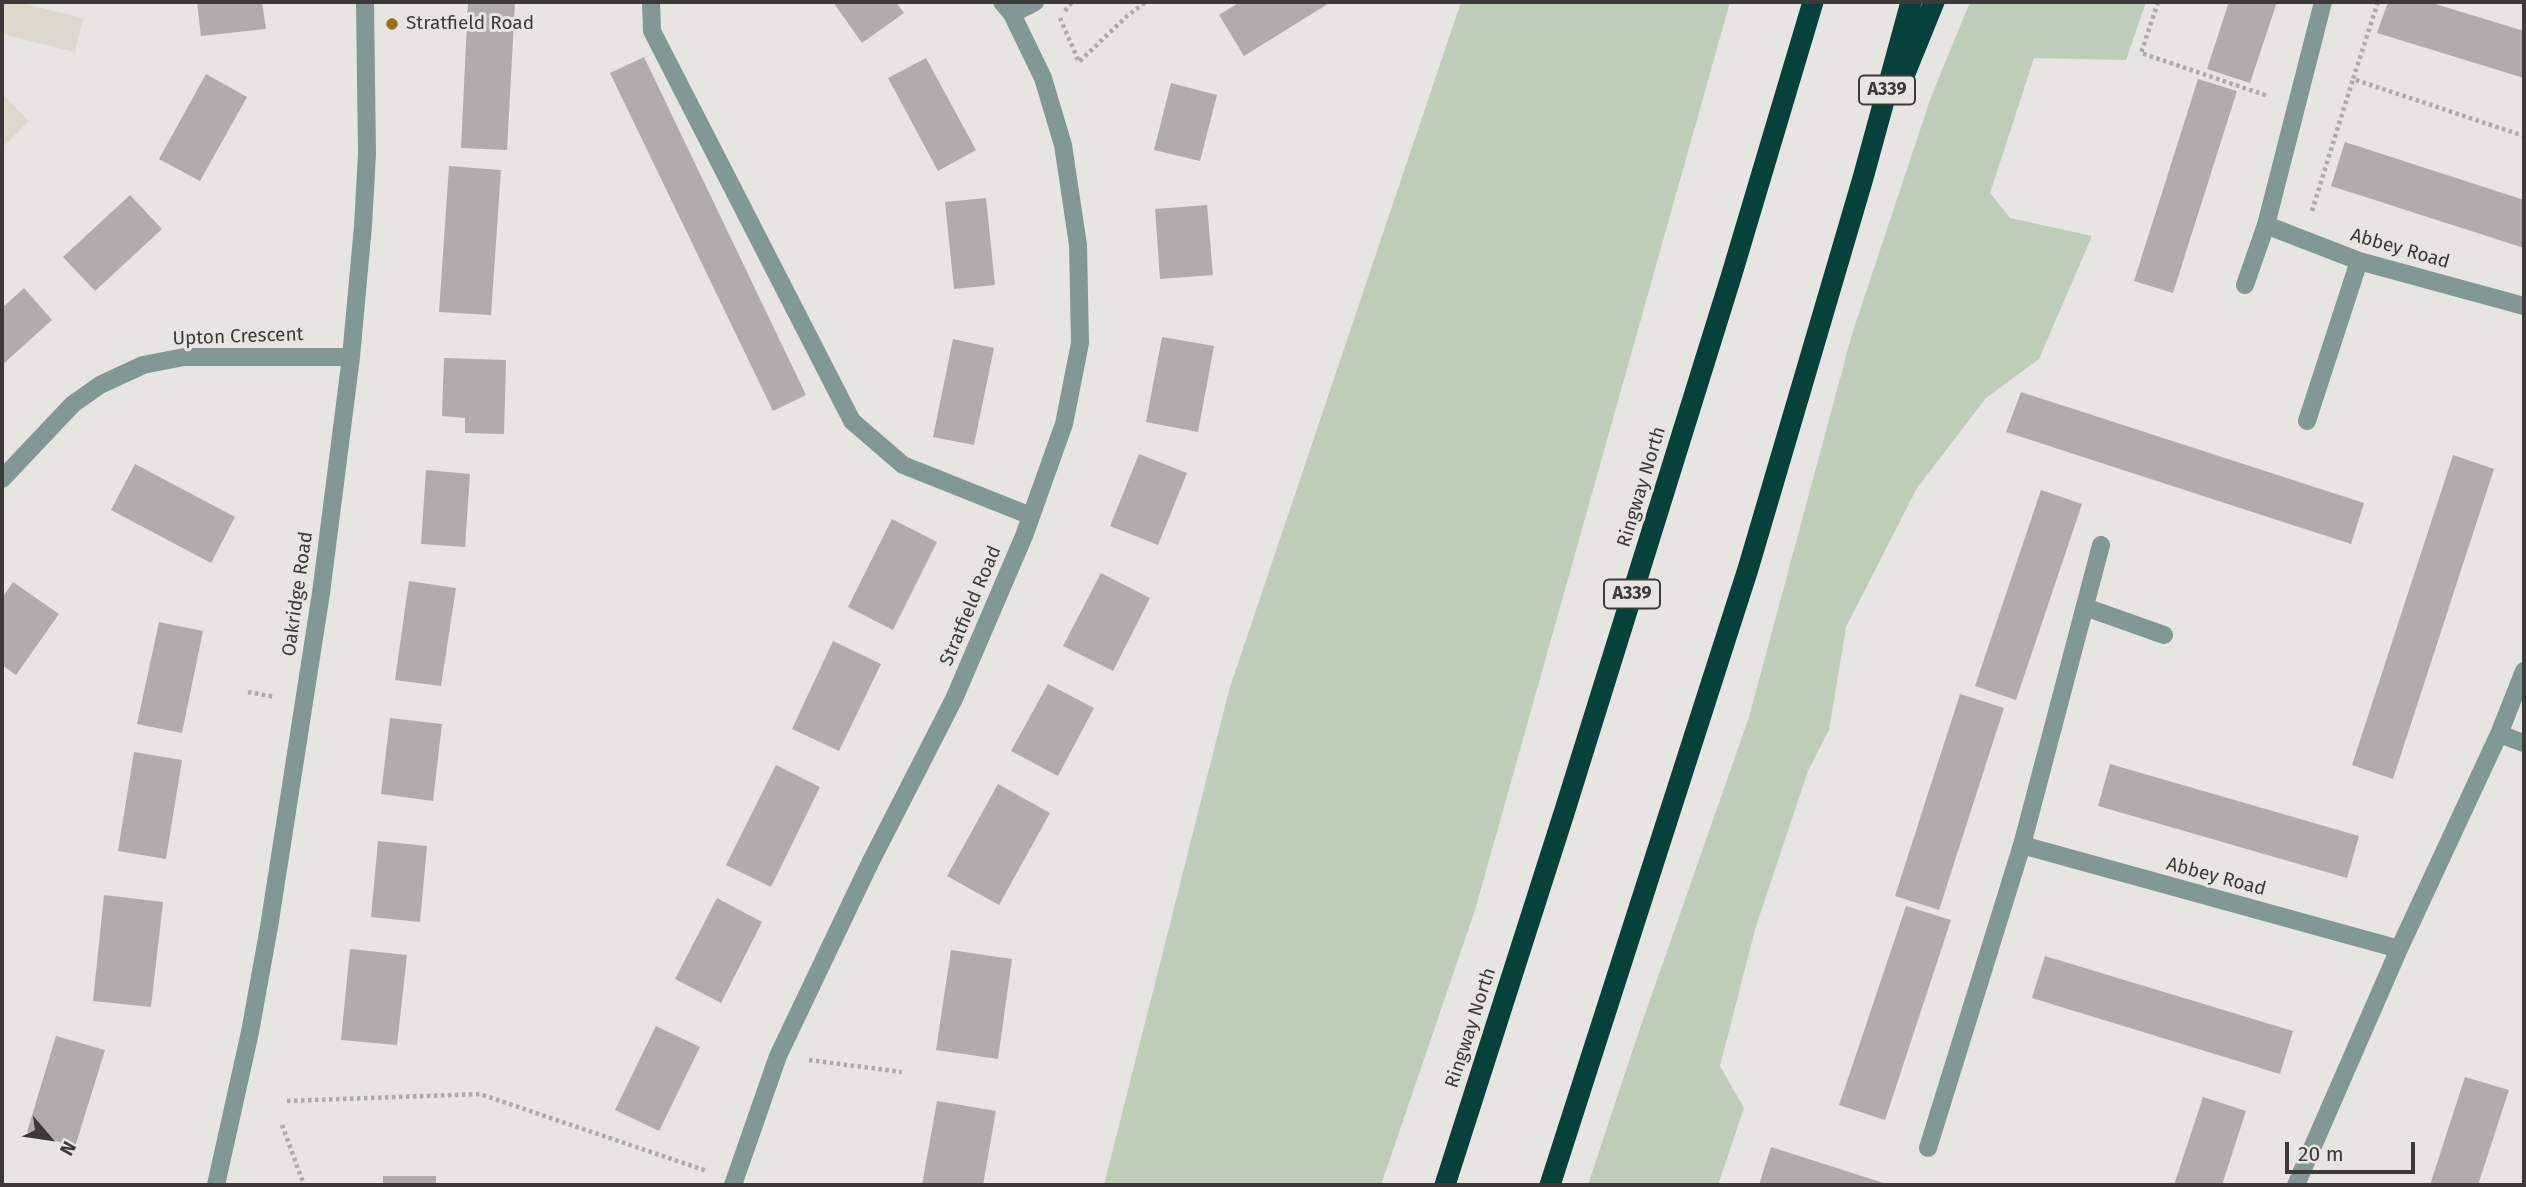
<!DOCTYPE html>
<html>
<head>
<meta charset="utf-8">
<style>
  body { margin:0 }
  #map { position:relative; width:2526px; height:1187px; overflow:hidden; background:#e6e5e2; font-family:"Fira Sans",sans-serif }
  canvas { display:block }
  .frame { position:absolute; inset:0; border:4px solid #3b3a39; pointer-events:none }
  .north { position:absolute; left:14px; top:1103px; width:70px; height:70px; -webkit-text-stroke:5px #e6e5e2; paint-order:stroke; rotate:119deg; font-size:19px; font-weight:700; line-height:28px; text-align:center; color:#3b3a39 }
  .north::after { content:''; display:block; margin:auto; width:24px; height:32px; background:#3b3a39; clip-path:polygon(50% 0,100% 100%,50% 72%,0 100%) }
  .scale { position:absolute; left:2285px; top:1142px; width:130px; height:32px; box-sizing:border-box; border:4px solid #3b3a39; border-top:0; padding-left:9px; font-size:21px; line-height:24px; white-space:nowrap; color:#3b3a39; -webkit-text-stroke:5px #e6e5e2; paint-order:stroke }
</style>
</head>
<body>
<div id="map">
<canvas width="2526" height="1187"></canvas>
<div class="frame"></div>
<div class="north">N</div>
<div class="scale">20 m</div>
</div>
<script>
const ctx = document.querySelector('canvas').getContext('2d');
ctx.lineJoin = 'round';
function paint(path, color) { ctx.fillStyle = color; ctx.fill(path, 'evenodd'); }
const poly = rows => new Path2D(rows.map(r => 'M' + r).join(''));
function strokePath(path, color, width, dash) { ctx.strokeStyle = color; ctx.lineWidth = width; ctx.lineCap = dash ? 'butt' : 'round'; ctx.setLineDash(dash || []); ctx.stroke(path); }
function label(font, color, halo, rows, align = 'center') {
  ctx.font = font + ' "Fira Sans",sans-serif'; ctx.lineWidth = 6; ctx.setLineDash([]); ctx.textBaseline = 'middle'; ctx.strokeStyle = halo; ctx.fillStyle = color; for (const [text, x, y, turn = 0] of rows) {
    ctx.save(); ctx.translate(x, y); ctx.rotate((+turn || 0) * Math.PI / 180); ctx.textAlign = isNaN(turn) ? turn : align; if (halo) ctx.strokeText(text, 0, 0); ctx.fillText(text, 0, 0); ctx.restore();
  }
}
paint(poly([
  [2,2,18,2,83,18,75,52,2,34],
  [4,95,29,121,2,148,2,97]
]), '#ddd8ce');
paint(poly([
  [1461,2,1730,2,1475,910,1381,1185,1104,1185,1229,690],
  [1970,2,2146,2,2126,60,2034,58,1990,193,2010,218,2092,236,2039,359,1986,398,1917,488,1846,627,1829,730,1808,771,1756,926,1720,1066,1744,1108,1718,1185,1588,1185,1637,1037,1749,717,1852,334,1931,97]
]), '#bdcdb7');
paint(poly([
  [197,2,262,2,266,29,201,36],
  [468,2,515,3,507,150,461,148],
  [833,2,896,2,904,13,862,43],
  [1240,2,1331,2,1244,56,1219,15],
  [2229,2,2277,2,2250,83,2207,69],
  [2388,2,2429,2,2524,31,2524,78,2377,33],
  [644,57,806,395,773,411,610,73],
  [926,58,976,150,938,171,888,78],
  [206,74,247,97,200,181,159,159],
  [2198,79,2237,91,2173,293,2134,281],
  [1171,83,1217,95,1200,161,1154,150],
  [2345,142,2524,200,2524,248,2331,186],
  [449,166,501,170,491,315,439,312],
  [130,195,162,229,95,291,63,257],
  [986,198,995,285,954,289,945,202],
  [1207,205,1213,275,1160,279,1155,209],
  [24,288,52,320,2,365,2,308],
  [1162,337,1214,346,1198,432,1146,422],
  [953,339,994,348,974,445,933,437],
  [444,358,506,360,504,434,465,433,465,418,442,416],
  [2021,392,2364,503,2351,544,2006,432],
  [1139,454,1187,473,1158,545,1110,526],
  [2453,455,2494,469,2393,779,2352,765],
  [135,464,235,517,211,563,111,510],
  [426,470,470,474,465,547,421,544],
  [2041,490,2082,504,2016,700,1975,686],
  [892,519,937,542,893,630,848,607],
  [1101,573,1150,598,1113,671,1063,646],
  [409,581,456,588,441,686,395,680],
  [13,582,59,614,16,675,2,665,2,598],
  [159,622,203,631,182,733,137,724],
  [833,641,881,664,839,751,792,729],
  [1048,684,1094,708,1058,776,1011,751],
  [1960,694,2004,708,1939,910,1895,896],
  [390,718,442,724,433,801,381,794],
  [134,752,182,760,166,859,118,851],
  [2110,764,2359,836,2347,878,2098,806],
  [776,765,820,787,771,887,726,865],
  [998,784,1050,813,999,905,947,876],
  [378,841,427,846,420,922,371,917],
  [104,895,163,902,151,1007,93,1001],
  [717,898,762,922,721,1003,675,979],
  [1906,906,1951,920,1885,1120,1839,1105],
  [350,949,407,955,397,1045,341,1040],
  [951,950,1012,959,998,1059,936,1050],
  [2045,956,2293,1031,2280,1074,2032,998],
  [656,1026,700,1047,659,1131,615,1110],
  [56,1036,105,1050,75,1147,27,1132],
  [2465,1077,2509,1090,2478,1185,2430,1185],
  [2203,1097,2246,1111,2222,1185,2174,1185],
  [937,1101,996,1111,983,1185,922,1185],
  [1771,1147,1890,1185,1759,1185],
  [383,1176,436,1176,436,1185,383,1185]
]), '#b0acac');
strokePath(poly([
  [2158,2,2141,53,2268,96],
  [2378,2,2353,79,2524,136],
  [1065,11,1072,2],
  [1060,18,1079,62,1127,16,1146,2],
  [2312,211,2353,79],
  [248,692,275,697],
  [809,1060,902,1072],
  [287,1101,480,1094,707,1171],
  [282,1125,304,1185]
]), '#acaba9', 4.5, [3.5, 3.5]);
strokePath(poly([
  [651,2,652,31,852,421,903,465,1031,516],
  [1012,14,1035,2],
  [2266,225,2359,261,2524,306],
  [2245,285,2266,225,2323,2],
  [2307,421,2359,261],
  [2,479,73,404,100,385,143,365,184,357,351,357],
  [2085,607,2164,635],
  [2499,734,2524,743],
  [2022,845,2399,949],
  [1928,1148,2022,845,2101,545],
  [216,1185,250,1032,269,927,321,593,351,357,363,226,367,154,365,2],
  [733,1185,778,1056,870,863,954,699,1024,536,1064,424,1080,343,1078,245,1063,145,1043,78,1012,14,1002,2],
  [2296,1185,2399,949,2499,734,2524,671]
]), '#829894', 18);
strokePath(poly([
  [1899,88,1934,2],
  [1445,1185,1565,810,1731,277,1813,2],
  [1550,1185,1748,569,1863,178,1911,2]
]), '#07413c', 21);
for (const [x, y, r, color] of [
  [392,24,7,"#9e6f21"]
]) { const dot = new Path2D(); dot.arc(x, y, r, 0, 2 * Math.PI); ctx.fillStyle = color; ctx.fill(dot); strokePath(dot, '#e6e5e2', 2.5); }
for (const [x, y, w] of [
  [1887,90,56],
  [1632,594,56]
]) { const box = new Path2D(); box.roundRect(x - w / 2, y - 14.5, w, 29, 5); ctx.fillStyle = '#e6e5e2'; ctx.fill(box); strokePath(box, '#3b3a39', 2); }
label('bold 18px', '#3b3a39', null, [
  ["A339",1887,90],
  ["A339",1632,594]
]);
label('19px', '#3b3a39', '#e6e5e2', [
  ["Stratfield Road",406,24]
], 'left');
label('19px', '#3b3a39', '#e6e5e2', [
  ["Abbey Road",2400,249,16],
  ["Upton Crescent",238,337,-2],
  ["Ringway North",1642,487,-73],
  ["Oakridge Road",298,594,-82],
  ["Stratfield Road",971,606,-67],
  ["Abbey Road",2216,877,15],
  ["Ringway North",1471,1028,-72]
]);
</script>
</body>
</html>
